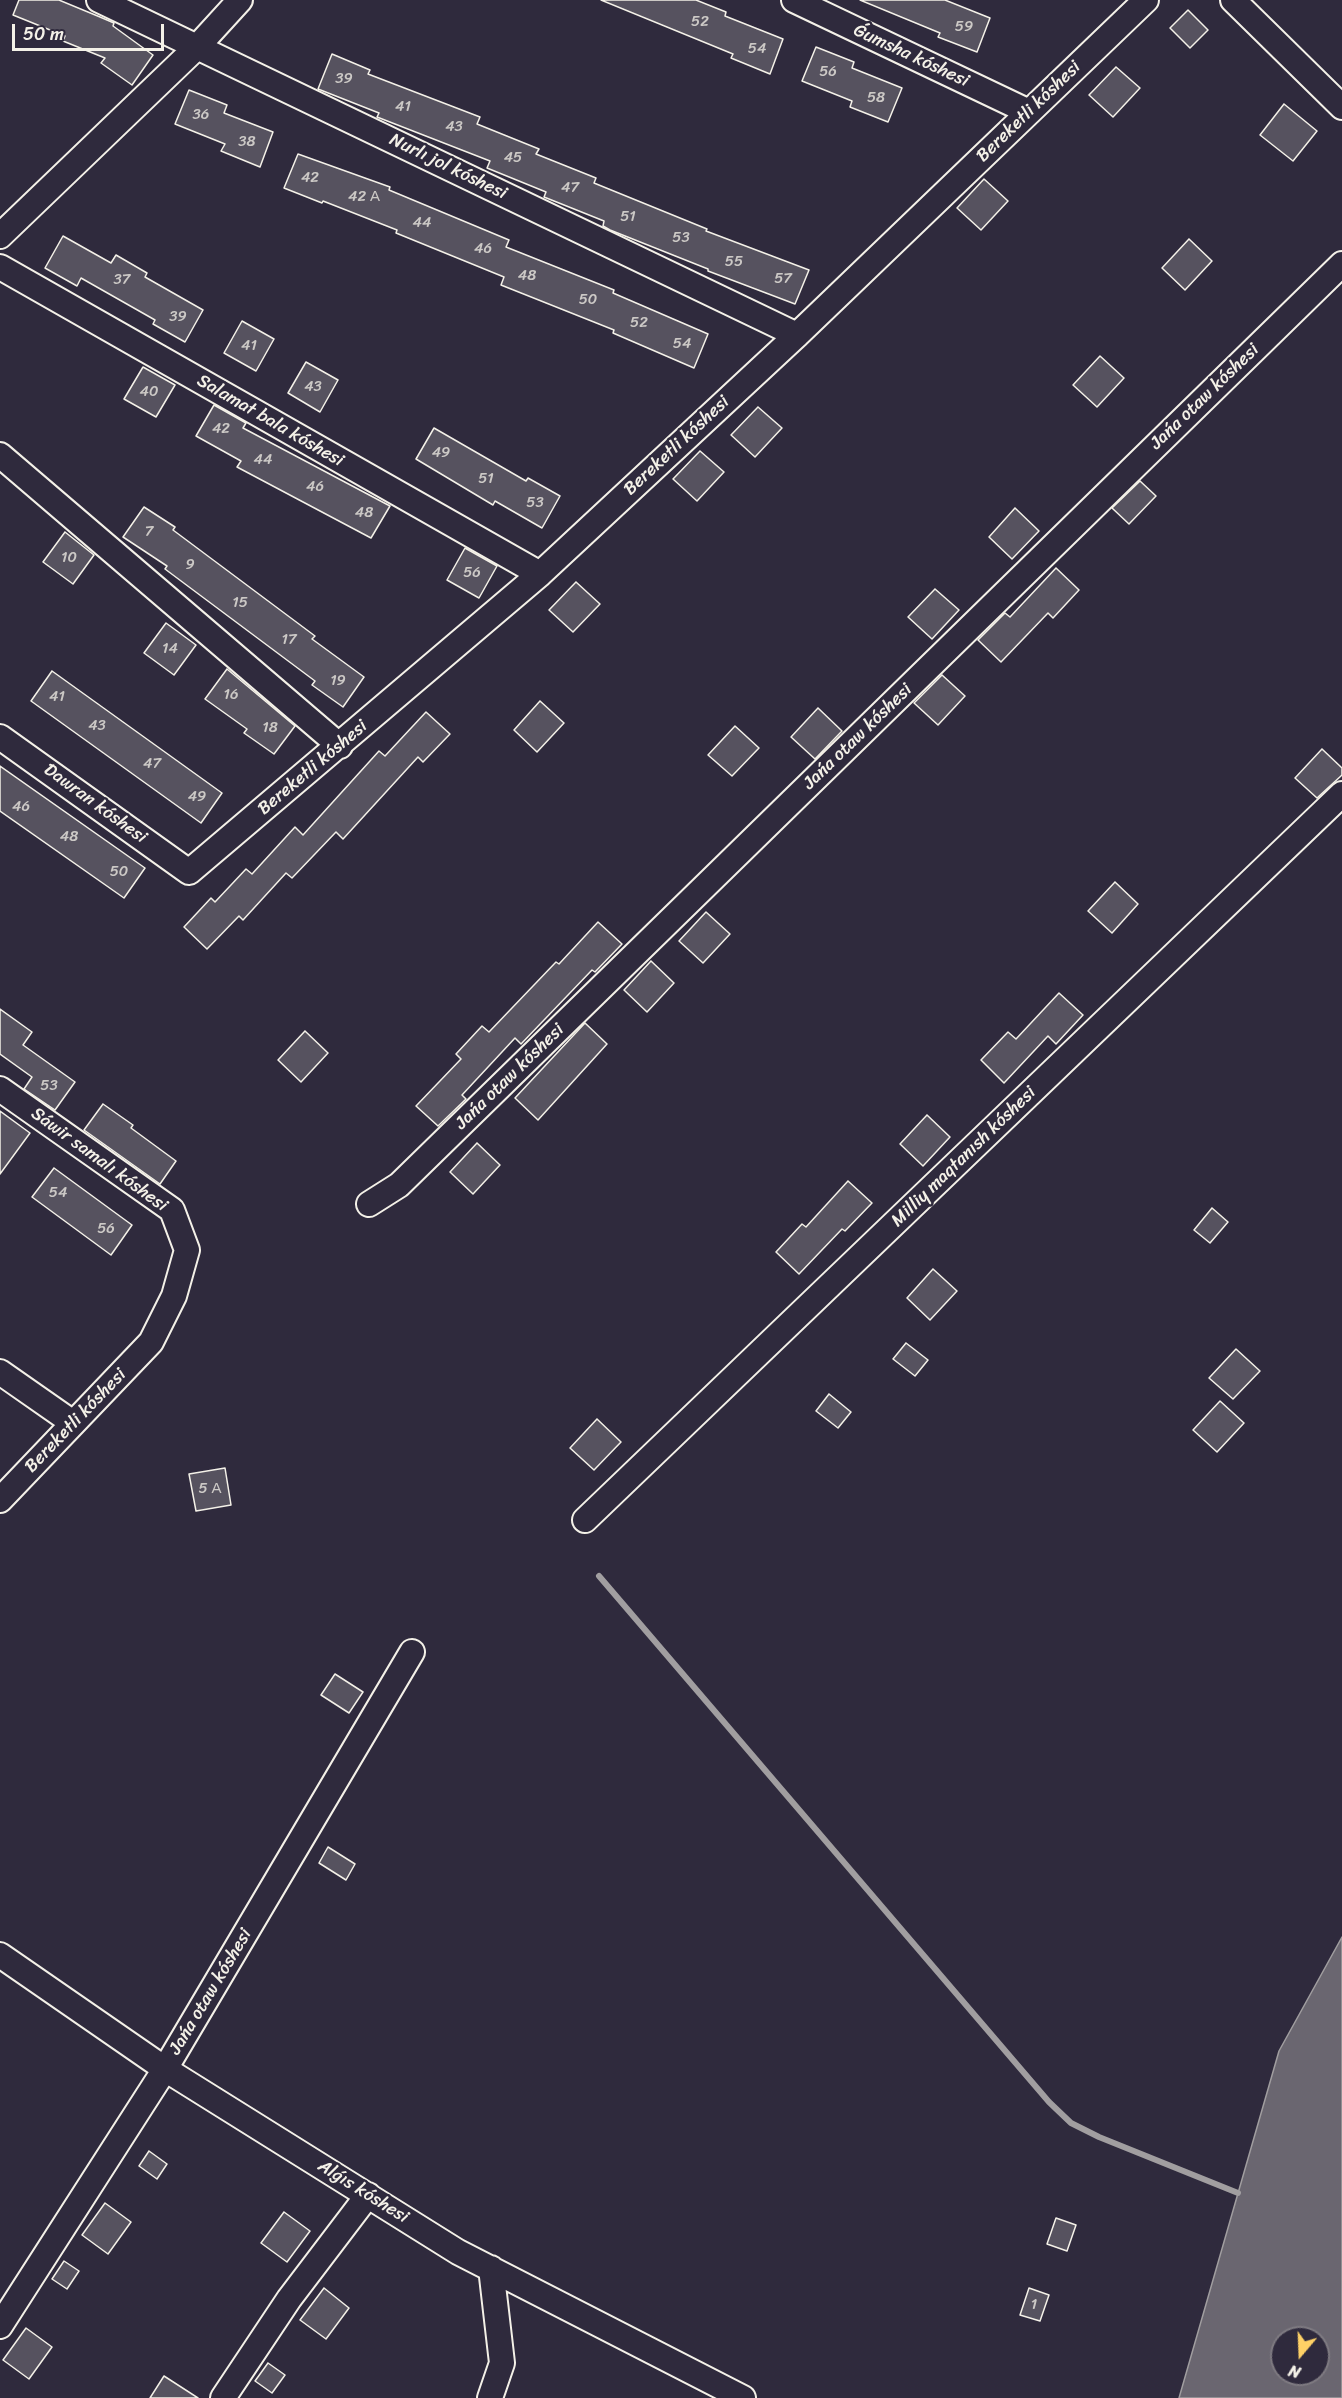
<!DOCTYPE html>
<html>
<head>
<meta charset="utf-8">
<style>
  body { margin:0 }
  #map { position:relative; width:1342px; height:2398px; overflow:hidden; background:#2f2a3d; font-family:Sriracha,sans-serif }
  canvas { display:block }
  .north { position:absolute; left:1270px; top:2326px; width:60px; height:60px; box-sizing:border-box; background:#2f2a3d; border:2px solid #7e7a81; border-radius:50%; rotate:199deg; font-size:16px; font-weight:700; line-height:24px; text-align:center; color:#f4f1e8 }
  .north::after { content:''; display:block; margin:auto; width:21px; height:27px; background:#ffd166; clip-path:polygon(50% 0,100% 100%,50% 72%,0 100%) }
  .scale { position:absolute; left:12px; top:24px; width:152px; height:27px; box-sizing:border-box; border:3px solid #f4f1e8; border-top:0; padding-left:8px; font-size:18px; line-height:21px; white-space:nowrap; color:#f4f1e8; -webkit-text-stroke:4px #2f2a3d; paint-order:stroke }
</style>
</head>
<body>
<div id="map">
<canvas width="1342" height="2398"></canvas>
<div class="north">N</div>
<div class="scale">50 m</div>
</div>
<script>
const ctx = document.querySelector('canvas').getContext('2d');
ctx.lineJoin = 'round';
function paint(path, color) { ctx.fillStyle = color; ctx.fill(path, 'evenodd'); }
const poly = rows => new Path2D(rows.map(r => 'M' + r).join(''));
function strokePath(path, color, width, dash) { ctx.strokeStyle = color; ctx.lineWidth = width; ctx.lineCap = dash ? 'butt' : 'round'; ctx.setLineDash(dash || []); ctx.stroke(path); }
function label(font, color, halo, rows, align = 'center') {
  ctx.font = font + ' Sriracha,sans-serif'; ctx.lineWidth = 5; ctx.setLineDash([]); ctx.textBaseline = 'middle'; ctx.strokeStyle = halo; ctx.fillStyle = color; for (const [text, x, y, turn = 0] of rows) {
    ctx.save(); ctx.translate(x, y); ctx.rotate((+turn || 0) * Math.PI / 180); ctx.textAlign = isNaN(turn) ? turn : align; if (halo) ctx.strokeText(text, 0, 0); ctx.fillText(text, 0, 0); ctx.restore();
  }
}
const water = poly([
  [1342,1937,1342,2398,1179,2398,1279,2051,1342,1937],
  [1282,2338,1318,2338,1318,2374,1282,2374,1282,2338]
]);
paint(water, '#6a6670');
strokePath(water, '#a19ea0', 1.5);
strokePath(poly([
  [599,1576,1049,2102,1071,2123,1099,2137,1238,2193]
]), '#a19ea0', 6);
const building = poly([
  [19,0,59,0,100,17,114,23,113,26,153,55,132,85,101,63,105,58,63,41,65,36,13,15,19,0],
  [601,0,696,0,726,12,725,16,783,39,770,74,731,58,733,54,601,0],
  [860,0,945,0,990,18,977,52,938,37,940,33,860,0],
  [1188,10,1208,30,1190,48,1170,28,1188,10],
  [816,47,854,62,852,68,902,88,888,122,850,107,852,101,802,81,816,47],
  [332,54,370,70,368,74,480,117,477,124,539,149,536,154,596,178,594,183,707,229,706,231,809,270,795,304,708,271,708,269,610,230,603,226,604,221,544,197,546,192,487,168,490,161,377,117,379,113,318,89,332,54],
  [1116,67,1140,88,1113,117,1089,95,1116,67],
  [189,90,227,105,224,113,273,132,260,167,221,151,225,144,175,124,189,90],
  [1284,104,1317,131,1293,161,1260,135,1284,104],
  [298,154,390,187,389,190,509,240,506,247,614,290,613,293,708,334,694,368,613,333,614,330,501,285,504,277,396,233,397,230,323,201,322,203,284,188,298,154],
  [984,179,1008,201,981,230,957,208,984,179],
  [63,236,111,263,116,255,147,273,145,277,203,310,185,342,153,324,155,320,81,278,77,286,45,268,63,236],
  [1189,239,1212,261,1185,290,1162,268,1189,239],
  [242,321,274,339,256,371,224,353,242,321],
  [1100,356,1124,378,1097,407,1073,385,1100,356],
  [306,362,338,380,320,412,288,393,306,362],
  [143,367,175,385,156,417,124,399,143,367],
  [214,405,246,423,243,428,390,506,371,538,237,467,241,461,196,436,214,405],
  [758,407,782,428,755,457,731,435,758,407],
  [434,428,526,481,528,478,560,496,542,528,495,501,493,505,416,459,434,428],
  [700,451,724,472,697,501,673,479,700,451],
  [1140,481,1156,496,1129,524,1112,508,1140,481],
  [144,507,175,527,173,530,315,636,312,639,364,677,343,707,312,685,315,681,165,569,167,566,123,537,144,507],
  [1015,508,1039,531,1012,559,989,537,1015,508],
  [65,532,94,555,73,584,43,562,65,532],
  [465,548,497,566,479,598,447,580,465,548],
  [1056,568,1079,590,1053,618,1048,613,1001,662,978,640,1005,613,1010,617,1056,568],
  [576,582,600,604,573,632,549,610,576,582],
  [935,589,959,610,932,639,908,617,935,589],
  [166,623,196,645,174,675,144,653,166,623],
  [227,669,295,726,274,754,244,733,247,729,205,699,227,669],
  [52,671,222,793,201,823,31,701,52,671],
  [942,675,965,696,938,725,914,703,942,675],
  [540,701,564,723,537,752,514,730,540,701],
  [818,708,842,731,815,759,791,737,818,708],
  [426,712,450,734,423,762,418,757,343,839,336,832,292,878,286,873,243,920,239,916,207,949,184,927,211,898,215,902,246,869,252,874,295,827,303,835,379,751,385,756,426,712],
  [735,726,759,748,732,776,708,755,735,726],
  [1322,749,1342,768,1342,775,1317,798,1295,778,1322,749],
  [0,766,145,868,124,898,0,811,0,766],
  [1115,882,1138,904,1112,933,1088,911,1115,882],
  [706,912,730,934,703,963,679,941,706,912],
  [598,922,622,944,595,972,592,970,521,1044,515,1038,462,1095,466,1099,438,1126,416,1106,461,1059,456,1054,482,1026,489,1032,556,962,559,964,598,922],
  [651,961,674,983,647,1012,624,990,651,961],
  [1059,993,1083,1015,1056,1044,1048,1036,1004,1083,981,1060,1008,1032,1016,1039,1059,993],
  [0,1009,32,1032,23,1045,75,1082,55,1110,24,1089,32,1077,0,1054,0,1009],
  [585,1023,607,1044,538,1120,515,1098,585,1023],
  [305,1031,328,1053,301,1082,278,1060,305,1031],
  [103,1104,133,1125,131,1128,176,1161,160,1184,84,1130,103,1104],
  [0,1111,30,1133,0,1174,0,1111],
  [927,1115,950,1137,923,1166,900,1144,927,1115],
  [477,1143,500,1165,473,1194,450,1172,477,1143],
  [54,1168,132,1225,111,1255,32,1197,54,1168],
  [848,1181,872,1203,845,1231,842,1229,799,1274,776,1252,802,1224,806,1227,848,1181],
  [1212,1208,1228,1222,1210,1243,1194,1230,1212,1208],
  [933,1269,957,1291,930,1320,907,1298,933,1269],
  [906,1343,928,1360,915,1376,893,1359,906,1343],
  [1236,1349,1260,1371,1233,1399,1209,1378,1236,1349],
  [829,1394,851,1412,838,1428,816,1411,829,1394],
  [1220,1401,1244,1423,1217,1452,1193,1430,1220,1401],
  [597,1419,621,1442,594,1470,570,1448,597,1419],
  [225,1468,231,1505,196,1511,189,1474,225,1468],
  [335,1674,363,1692,349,1713,321,1695,335,1674],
  [328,1847,355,1864,346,1880,319,1863,328,1847],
  [149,2151,167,2164,157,2179,139,2166,149,2151],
  [105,2203,131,2222,108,2254,82,2235,105,2203],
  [284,2212,310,2231,287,2262,261,2243,284,2212],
  [1056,2218,1076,2225,1067,2251,1047,2244,1056,2218],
  [64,2261,79,2271,67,2289,52,2279,64,2261],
  [324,2288,349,2308,326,2339,300,2320,324,2288],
  [1029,2288,1049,2295,1040,2321,1020,2315,1029,2288],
  [26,2328,52,2347,29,2379,3,2360,26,2328],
  [268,2363,285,2375,272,2393,255,2381,268,2363],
  [164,2376,198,2398,150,2398,164,2376]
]);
paint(building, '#56525f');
strokePath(building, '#f4f1e8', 1.5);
const minor = poly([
  [99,0,797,335],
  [794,0,1029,112],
  [1233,0,1342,107],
  [0,236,198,46,240,0],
  [0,267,540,574],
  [0,455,340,746],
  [0,737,189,872,540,574,797,335,1146,0],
  [0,1089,172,1210,187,1250,174,1296,151,1342,0,1500],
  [369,1204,399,1185,1342,264],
  [0,1372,73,1423],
  [585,1520,1342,794],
  [0,1955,165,2069,458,2252,743,2398],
  [0,2326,165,2069,412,1652],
  [223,2398,289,2299,368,2195],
  [490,2398,502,2363,491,2268]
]);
strokePath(minor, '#f4f1e8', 28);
strokePath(minor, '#2f2a3d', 24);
label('15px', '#ccc9c6', null, [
  ["52",700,22],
  ["59",964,27],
  ["54",757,49],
  ["56",828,72],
  ["39",344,79],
  ["58",876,98],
  ["41",403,107],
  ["36",201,115],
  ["43",454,127],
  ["38",247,142],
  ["45",513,158],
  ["42",310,178],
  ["47",570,188],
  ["42 А",364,197],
  ["51",628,217],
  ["44",422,223],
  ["53",681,238],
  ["46",483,249],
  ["55",734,262],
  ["48",527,276],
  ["57",783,279],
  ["37",122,280],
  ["50",588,300],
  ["39",178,317],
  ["52",639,323],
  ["54",682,344],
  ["41",249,346],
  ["43",313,387],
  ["40",149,392],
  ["42",221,429],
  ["49",441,453],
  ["44",263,460],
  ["51",486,479],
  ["46",315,487],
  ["53",535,503],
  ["48",364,513],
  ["7",149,532],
  ["10",69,558],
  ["9",190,565],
  ["56",472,573],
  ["15",240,603],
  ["17",289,640],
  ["14",170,649],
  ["19",338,681],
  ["16",231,695],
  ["41",57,697],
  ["43",97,726],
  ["18",270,728],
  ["47",152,764],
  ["49",197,797],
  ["46",21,807],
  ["48",69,837],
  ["50",119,872],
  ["53",49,1086],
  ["54",58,1193],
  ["56",106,1229],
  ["5 А",210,1489],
  ["1",1034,2305]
]);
label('18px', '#f4f1e8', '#2f2a3d', [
  ["Ǵumsha kóshesi",911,56,25],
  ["Bereketli kóshesi",1029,112,-44],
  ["Nurlı jol kóshesi",448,167,26],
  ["Jańa otaw kóshesi",1205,397,-44],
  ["Salamat bala kóshesi",270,421,30],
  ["Bereketli kóshesi",677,446,-43],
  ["Jańa otaw kóshesi",858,737,-44],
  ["Bereketli kóshesi",313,768,-40],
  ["Dawran kóshesi",95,804,36],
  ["Jańa otaw kóshesi",510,1077,-44],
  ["Milliy maqtanısh kóshesi",964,1157,-44],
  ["Sáwir samalı kóshesi",99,1160,36],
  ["Bereketli kóshesi",76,1421,-46],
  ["Jańa otaw kóshesi",211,1992,-59],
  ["Alǵıs kóshesi",363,2192,32]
]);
</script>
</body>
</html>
